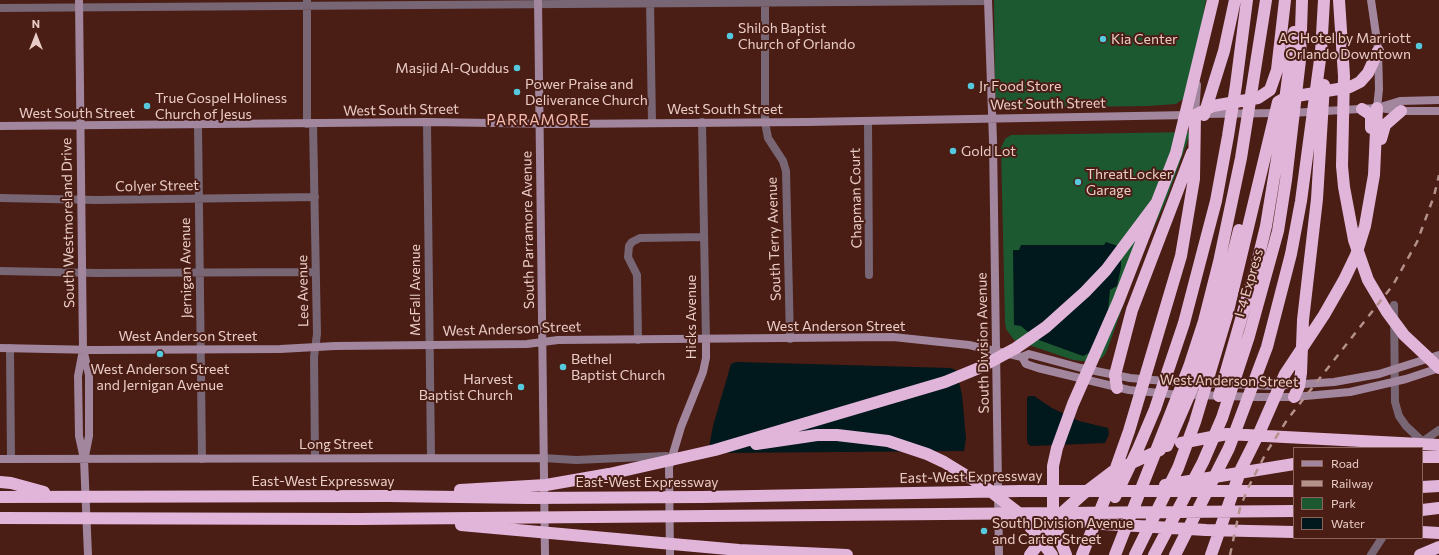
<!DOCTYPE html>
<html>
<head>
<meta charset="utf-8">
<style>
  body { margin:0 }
  #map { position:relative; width:1439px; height:555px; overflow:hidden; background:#4a1d15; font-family:Commissioner,sans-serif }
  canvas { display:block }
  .legend { position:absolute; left:1293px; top:447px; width:130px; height:92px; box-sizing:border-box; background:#4a1d15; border:1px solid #8a635c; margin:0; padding:5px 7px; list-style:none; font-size:12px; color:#eaccc6 }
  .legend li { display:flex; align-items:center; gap:8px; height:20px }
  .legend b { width:20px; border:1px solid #8a635c }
  .north { position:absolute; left:16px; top:16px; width:40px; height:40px; -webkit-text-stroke:3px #4a1d15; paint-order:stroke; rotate:0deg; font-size:11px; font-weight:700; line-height:16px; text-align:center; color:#eaccc6 }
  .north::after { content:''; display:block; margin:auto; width:14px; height:18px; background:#eaccc6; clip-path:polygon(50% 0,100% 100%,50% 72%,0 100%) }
</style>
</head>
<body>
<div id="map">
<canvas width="1439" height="555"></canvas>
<ul class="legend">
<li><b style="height:5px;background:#a2869e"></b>Road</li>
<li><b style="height:5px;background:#b4918a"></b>Railway</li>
<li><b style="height:11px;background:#1c5931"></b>Park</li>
<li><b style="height:11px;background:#01181c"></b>Water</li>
</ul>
<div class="north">N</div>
</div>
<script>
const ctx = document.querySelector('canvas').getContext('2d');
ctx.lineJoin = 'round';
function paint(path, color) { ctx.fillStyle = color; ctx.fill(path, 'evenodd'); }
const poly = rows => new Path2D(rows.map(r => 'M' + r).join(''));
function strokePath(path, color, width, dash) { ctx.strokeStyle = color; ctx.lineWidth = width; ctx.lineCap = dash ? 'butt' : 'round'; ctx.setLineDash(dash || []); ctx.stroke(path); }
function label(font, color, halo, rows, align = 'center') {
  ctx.font = font + ' Commissioner,sans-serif'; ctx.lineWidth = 4; ctx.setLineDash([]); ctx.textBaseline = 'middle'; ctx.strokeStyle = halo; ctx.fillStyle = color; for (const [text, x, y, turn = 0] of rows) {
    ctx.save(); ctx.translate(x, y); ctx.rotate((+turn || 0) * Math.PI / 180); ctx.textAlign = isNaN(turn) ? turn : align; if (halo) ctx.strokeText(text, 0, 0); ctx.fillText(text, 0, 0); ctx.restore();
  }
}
paint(poly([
  [994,0,1206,0,1190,88,1186,97,1176,104,1148,106,1012,108,1002,106,996,98,995,92],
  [1191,132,1165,203,1142,253,1106,353,1102,358,1092,362,1073,360,1014,340,1006,329,1005,322,1001,148,1005,139,1011,135]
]), '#1c5931');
paint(poly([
  [1106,242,1121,247,1121,267,1117,286,1110,290,1108,311,1091,352,1083,356,1036,339,1021,326,1014,325,1013,250,1019,250,1021,245,1104,245],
  [736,362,950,368,956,370,962,395,966,438,964,451,713,453,709,448,713,426,731,364],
  [1029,396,1034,396,1052,408,1079,421,1108,428,1109,434,1105,443,1031,446,1028,444,1027,439,1027,398]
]), '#01181c');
strokePath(poly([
  [307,0,307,124],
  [650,0,652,123],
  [765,0,765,122,768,138,783,161,786,171,790,339],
  [0,8,988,1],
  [868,121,869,275],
  [427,122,431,457],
  [702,122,706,340],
  [313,123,317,334,314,357,315,457],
  [198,125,202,459],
  [0,198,97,200,315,197],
  [0,271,97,273,315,272],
  [1394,305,1395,402,1399,416,1406,426,1422,441],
  [638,340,637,275,628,257,629,246,632,242,640,238,703,237],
  [10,348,11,459],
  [1419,444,1439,430],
  [543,458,576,460,666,456],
  [1371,555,1382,538]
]), '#786675', 8);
strokePath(poly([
  [79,0,83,350,78,376,79,436,84,459,88,555],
  [538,0,545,555],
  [988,0,993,141,999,555],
  [1371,0,1378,48,1379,89,1377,108],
  [1380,108,1401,111,1439,111],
  [1291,113,1377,108,1400,101,1439,100],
  [1201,114,1279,113],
  [1195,115,1197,85],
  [0,126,427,122,559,124,807,122,1189,115],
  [0,348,97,350,280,349,335,346,527,344,558,340,893,337,969,345,1022,357,1029,354,1081,368,1130,378,1187,383],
  [84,353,89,375,89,436,85,456],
  [1022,357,1026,364,1038,368,1129,390,1170,394,1256,397,1294,397,1350,392,1406,379,1439,368],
  [1203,383,1273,386,1334,382,1379,374,1439,355],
  [0,459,543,458],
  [670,555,669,467,681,427,703,372,706,358,706,340]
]), '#a2869e', 8);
strokePath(poly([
  [1339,0,1344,76,1342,166,1344,187,1354,240,1368,280,1387,312,1404,335,1439,368],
  [1362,109,1371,115,1371,128],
  [1204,115,1224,51,1235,0],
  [1381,139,1385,125,1401,111],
  [1117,388,1115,375,1132,310,1192,153],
  [1219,396,1256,267,1266,226,1278,153,1294,32],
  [1294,397,1299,386,1301,373,1303,320,1317,199,1324,85],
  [1181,443,1227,434,1439,445],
  [756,444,817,435,837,435,888,441,927,454,944,462,985,487,1020,514,1052,555],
  [1167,446,1197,377,1218,314,1239,230],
  [1422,457,1439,457],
  [0,482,11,483,44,492],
  [1165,485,1294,464],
  [1422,487,1439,486],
  [460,490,546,485,609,474,715,450,945,382,979,368,1016,348,1046,327,1085,292,1106,270,1157,202],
  [0,497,389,496,529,498,702,497,1020,491,1294,491],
  [1115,497,1138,449,1155,409,1184,323,1201,258,1216,201,1228,136,1236,85,1247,0],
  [1422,510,1439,508],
  [0,518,358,519,1294,511],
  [1060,518,1103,524,1206,530,1294,532],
  [461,525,739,550,847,555],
  [1422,532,1439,533],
  [1030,555,1064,511,1083,494,1112,472,1160,450],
  [1066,555,1059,537,1053,510,1053,466,1057,448,1073,404,1118,302,1176,153,1213,0],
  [1082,555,1106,496,1129,431,1181,256,1194,179,1195,115,1213,106,1258,98,1270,90,1277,70,1285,0],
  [1115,555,1189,367,1204,321,1219,262,1241,158,1266,0],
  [1135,555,1178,468,1195,422,1227,315,1278,102,1285,98,1350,87,1360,82,1368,73,1378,51],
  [1154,555,1203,462,1222,418,1249,336,1278,231,1286,180,1300,60,1302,0],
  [1175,555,1229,448,1267,347,1291,254,1301,201,1321,52,1324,0],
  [1211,555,1241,469,1260,431,1285,374,1324,315,1344,280,1356,255,1365,226,1374,175,1377,108],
  [1420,555,1439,547]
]), '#e1b5da', 12);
strokePath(poly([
  [1230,555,1240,508,1248,488,1266,453,1287,420,1393,285,1417,242,1434,196,1439,175]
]), '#b4918a', 2.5, [7, 7]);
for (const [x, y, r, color] of [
  [730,36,4,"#55cadf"],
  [1103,39,4,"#55cadf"],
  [1419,46,4,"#55cadf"],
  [517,68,4,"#55cadf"],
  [971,86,4,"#55cadf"],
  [517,92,4,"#55cadf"],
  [147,106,4,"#55cadf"],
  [953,151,4,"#55cadf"],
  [1078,182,4,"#55cadf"],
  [160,354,4,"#55cadf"],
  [563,367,4,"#55cadf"],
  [521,387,4,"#55cadf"],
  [984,531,4,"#55cadf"]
]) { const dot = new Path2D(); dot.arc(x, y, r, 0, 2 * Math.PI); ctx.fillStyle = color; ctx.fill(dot); strokePath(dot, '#4a1d15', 1.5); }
label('14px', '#eaccc6', '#4a1d15', [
  ["Shiloh Baptist",738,28],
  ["Church of Orlando",738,44],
  ["AC Hotel by Marriott",1411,38,"right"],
  ["Orlando Downtown",1411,54,"right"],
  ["Kia Center",1111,39],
  ["Masjid Al-Quddus",509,68,"right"],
  ["Power Praise and",525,84],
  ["Deliverance Church",525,100],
  ["Jr Food Store",979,86],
  ["True Gospel Holiness",155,98],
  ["Church of Jesus",155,114],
  ["Gold Lot",961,151],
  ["ThreatLocker",1086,174],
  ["Garage",1086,190],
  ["Bethel",571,359],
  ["Baptist Church",571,375],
  ["West Anderson Street",160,369,"center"],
  ["and Jernigan Avenue",160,385,"center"],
  ["Harvest",513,379,"right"],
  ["Baptist Church",513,395,"right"],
  ["South Division Avenue",992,523],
  ["and Carter Street",992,539]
], 'left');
label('14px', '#eaccc6', '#4a1d15', [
  ["West South Street",1048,104,-1],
  ["West South Street",725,109],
  ["West South Street",401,110,-1],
  ["West South Street",77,113],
  ["Colyer Street",157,186,-1],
  ["Chapman Court",856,198,-91],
  ["South Westmoreland Drive",68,223,-91],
  ["South Parramore Avenue",528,230,-91],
  ["South Terry Avenue",774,239,-92],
  ["Jernigan Avenue",186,268,-91],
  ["I-4 Express",1249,283,-74],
  ["McFall Avenue",415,290,-90],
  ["Lee Avenue",303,291,-91],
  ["Hicks Avenue",691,317,-90],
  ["West Anderson Street",836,326],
  ["West Anderson Street",512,329,-2],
  ["West Anderson Street",188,336],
  ["South Division Avenue",983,343,-91],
  ["West Anderson Street",1229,381,1],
  ["Long Street",336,444],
  ["East-West Expressway",971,477,-1],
  ["East-West Expressway",323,481],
  ["East-West Expressway",647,482]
]);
ctx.letterSpacing = '1px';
label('15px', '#f7bdb1', '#4a1d15', [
  ["PARRAMORE",538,120]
]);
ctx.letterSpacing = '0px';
</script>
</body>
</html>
